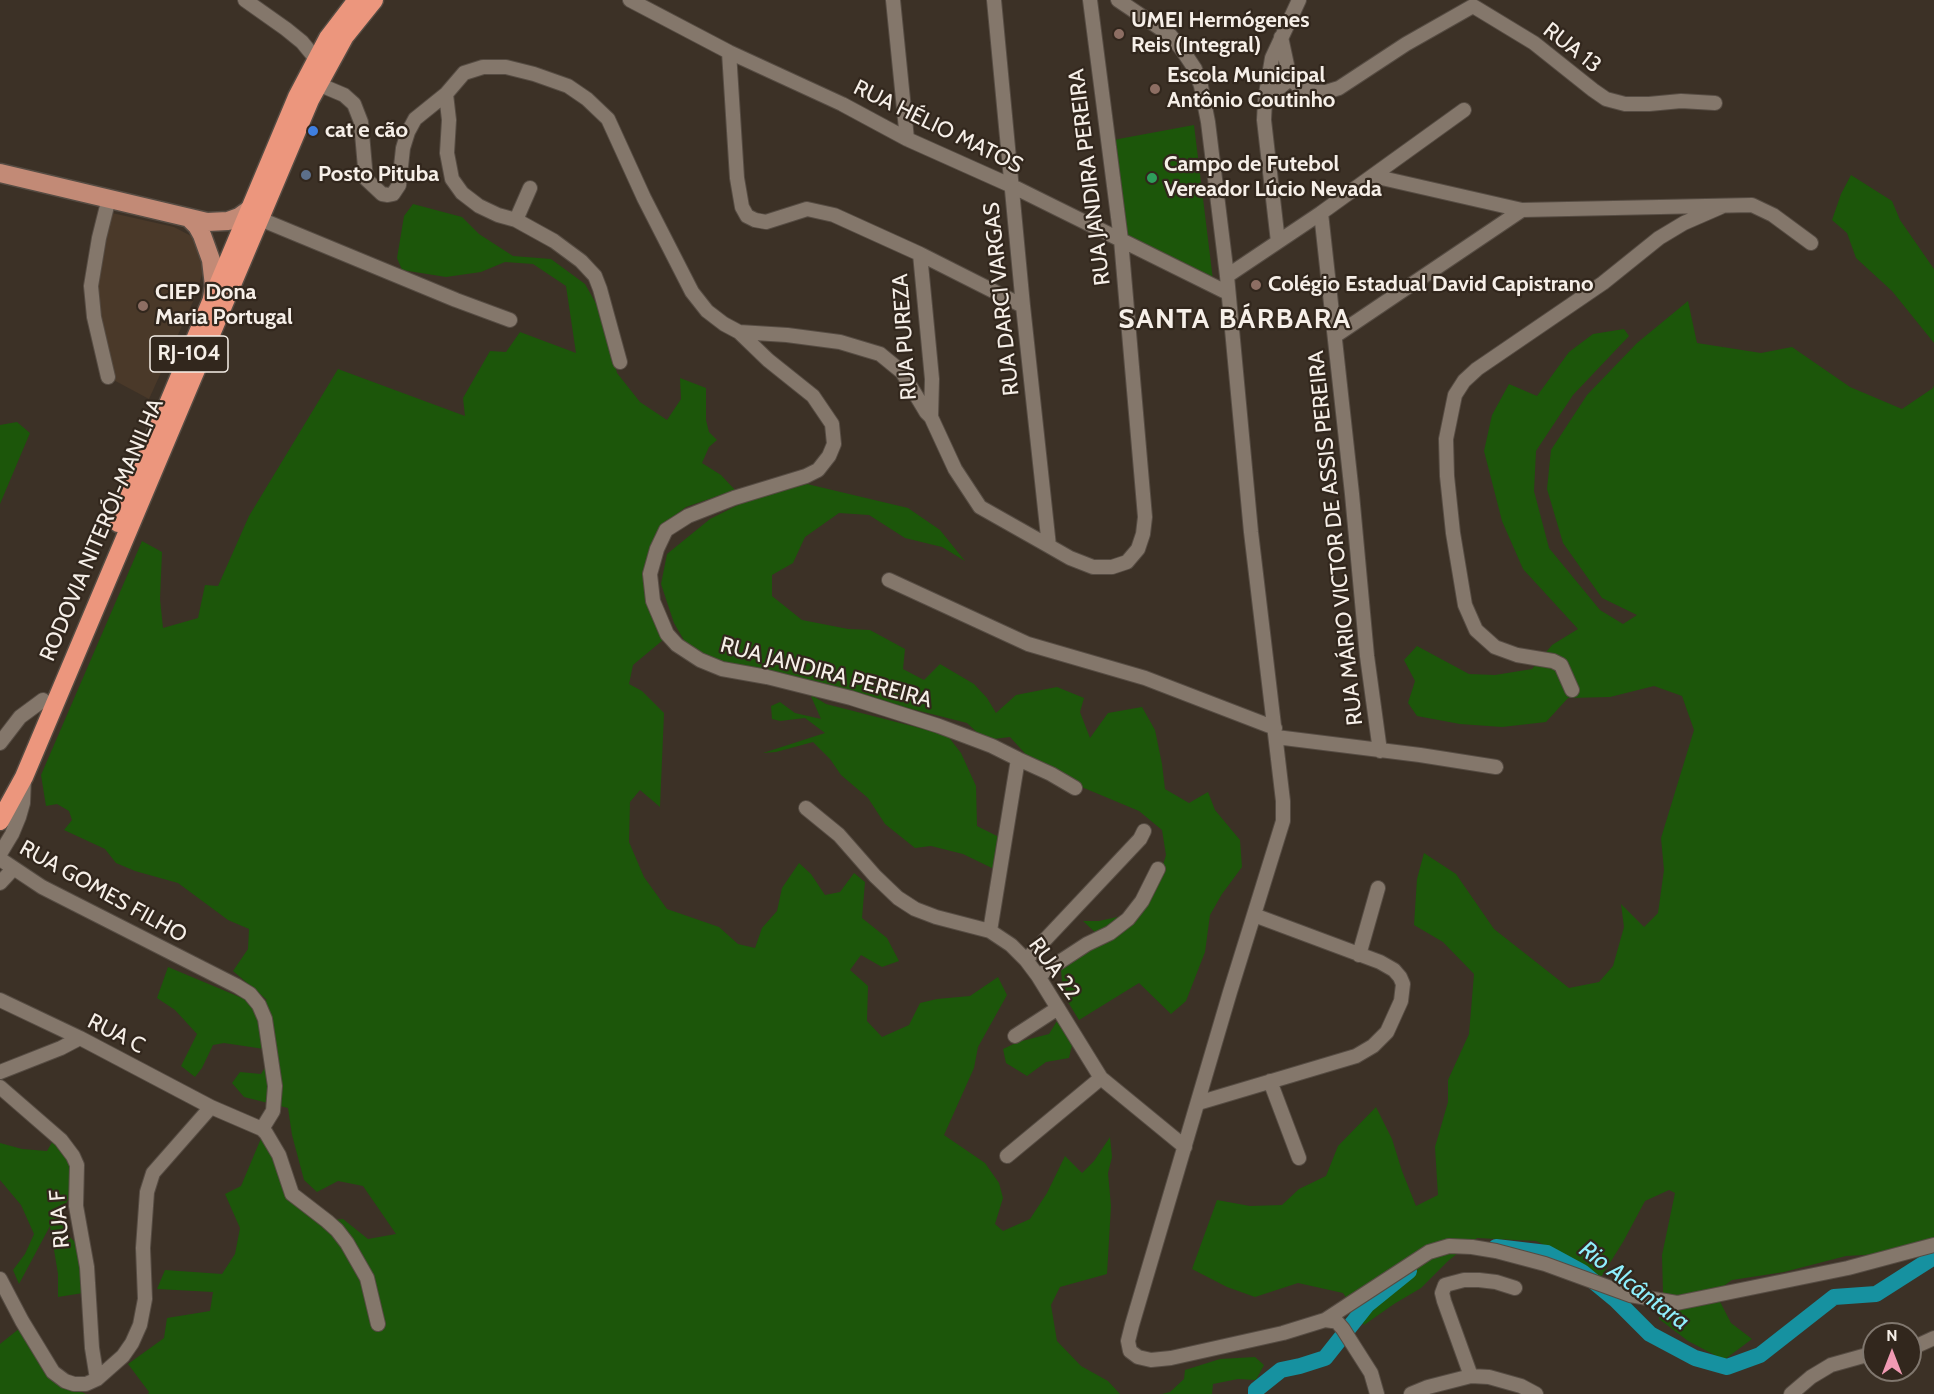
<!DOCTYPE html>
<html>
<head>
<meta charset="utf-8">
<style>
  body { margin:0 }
  #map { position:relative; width:1934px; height:1394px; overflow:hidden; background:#3c3126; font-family:Cabin,sans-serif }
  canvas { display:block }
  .north { position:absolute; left:1862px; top:1322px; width:60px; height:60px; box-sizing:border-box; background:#32271d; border:2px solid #80776e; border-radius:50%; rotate:0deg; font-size:16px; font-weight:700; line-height:24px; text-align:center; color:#f6efe8 }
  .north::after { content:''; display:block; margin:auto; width:21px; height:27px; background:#f19ab3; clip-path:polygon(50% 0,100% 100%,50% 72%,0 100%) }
</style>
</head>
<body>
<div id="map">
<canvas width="1934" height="1394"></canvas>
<div class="north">N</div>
</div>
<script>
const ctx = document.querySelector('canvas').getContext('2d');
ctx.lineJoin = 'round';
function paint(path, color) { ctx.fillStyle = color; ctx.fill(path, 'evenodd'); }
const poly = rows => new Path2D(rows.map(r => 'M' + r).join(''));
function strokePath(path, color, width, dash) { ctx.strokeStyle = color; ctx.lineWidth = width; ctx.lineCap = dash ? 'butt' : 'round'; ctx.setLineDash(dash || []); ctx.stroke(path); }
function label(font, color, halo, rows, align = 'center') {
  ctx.font = font + ' Cabin,sans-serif'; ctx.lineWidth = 4.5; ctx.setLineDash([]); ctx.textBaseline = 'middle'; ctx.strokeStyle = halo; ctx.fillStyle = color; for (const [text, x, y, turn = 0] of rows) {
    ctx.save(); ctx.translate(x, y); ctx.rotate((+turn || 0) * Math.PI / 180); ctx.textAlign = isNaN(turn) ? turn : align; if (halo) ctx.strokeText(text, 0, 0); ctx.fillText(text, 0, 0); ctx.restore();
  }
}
paint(poly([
  [112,213,174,227,193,237,205,264,196,295,149,399,108,377,94,317,100,258]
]), '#4a3929');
paint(poly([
  [1194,125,1213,280,1126,236,1113,140],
  [1851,175,1892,201,1900,220,1934,269,1934,343,1892,291,1856,258,1847,233,1832,220,1841,194],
  [413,204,462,217,479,234,513,256,551,259,585,284,602,314,617,373,640,402,667,420,681,399,680,378,706,388,706,420,709,432,717,440,709,447,702,463,721,475,735,490,686,507,659,528,644,567,650,608,663,640,633,665,629,684,642,691,664,713,660,807,640,790,630,802,629,842,644,877,667,909,719,927,738,944,755,948,762,928,777,911,782,888,799,863,811,874,825,895,840,892,854,873,865,882,862,918,887,938,899,961,882,967,861,955,850,970,868,986,867,1021,882,1037,909,1025,920,1003,937,999,970,996,998,977,1007,995,978,1047,974,1068,944,1135,985,1163,999,1183,1003,1198,995,1224,1003,1231,1030,1219,1047,1193,1065,1156,1082,1173,1094,1161,1110,1137,1112,1157,1108,1173,1111,1206,1107,1274,1060,1287,1051,1305,1057,1341,1081,1366,1108,1381,1120,1394,148,1394,149,1392,128,1364,164,1338,167,1318,210,1311,213,1292,157,1289,165,1270,222,1274,235,1254,240,1228,225,1194,241,1186,262,1136,298,1194,329,1220,343,1219,368,1239,396,1234,363,1186,338,1181,317,1192,304,1180,292,1135,288,1108,244,1097,232,1083,240,1072,261,1074,266,1066,264,1049,224,1043,213,1045,202,1068,195,1077,181,1066,197,1034,175,1010,157,998,168,967,254,1003,267,1000,233,971,248,949,249,929,228,920,178,883,135,871,116,863,105,849,64,830,72,820,69,811,57,804,46,806,41,775,142,541,162,552,160,599,163,628,198,618,205,585,218,586,249,516,338,369,465,416,463,398,490,351,506,352,520,332,576,353,566,286,533,264,505,262,481,272,446,277,402,270,397,258,404,216],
  [1688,301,1697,343,1761,353,1792,347,1850,387,1902,409,1933,388,1934,385,1934,1242,1897,1253,1846,1256,1784,1272,1732,1280,1715,1292,1731,1323,1752,1339,1724,1360,1688,1341,1659,1319,1663,1293,1662,1255,1675,1193,1669,1190,1645,1201,1623,1242,1601,1277,1563,1254,1536,1241,1477,1238,1448,1261,1421,1288,1394,1304,1364,1325,1343,1293,1298,1283,1255,1297,1227,1287,1192,1269,1217,1200,1250,1206,1282,1205,1299,1189,1326,1176,1338,1146,1376,1107,1392,1139,1402,1171,1416,1206,1438,1195,1435,1147,1448,1102,1448,1080,1469,1034,1474,974,1443,942,1414,925,1417,879,1424,853,1456,874,1494,929,1569,988,1599,982,1613,966,1624,927,1621,904,1644,927,1658,913,1664,870,1661,838,1694,730,1682,696,1654,686,1610,697,1568,698,1546,722,1502,727,1460,724,1417,716,1408,703,1415,681,1404,660,1417,646,1469,674,1495,675,1532,669,1552,645,1578,629,1523,569,1502,521,1484,451,1492,415,1509,384,1537,396,1569,352,1593,334,1624,329,1629,336,1573,395,1536,451,1534,491,1549,548,1600,610,1623,624,1637,615,1602,598,1563,543,1547,489,1551,450,1587,395,1637,343],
  [17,422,30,433,0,504,0,425],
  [807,484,908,508,940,530,965,561,942,547,905,538,869,515,839,513,805,537,793,563,772,575,772,596,802,620,848,629,870,630,905,649,903,669,924,680,940,664,974,684,987,698,996,713,1016,695,1057,687,1084,698,1080,712,1090,738,1108,713,1142,707,1155,730,1162,764,1165,789,1189,803,1208,792,1215,810,1240,840,1242,867,1222,894,1210,915,1205,952,1186,1001,1171,1014,1139,983,1079,1020,1063,994,1061,970,1094,946,1099,936,1083,921,1099,921,1140,912,1158,881,1166,855,1162,830,1139,811,1072,783,1031,760,1010,737,985,740,967,723,880,701,804,679,746,671,689,649,674,623,661,584,667,554,710,519,752,498],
  [810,694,826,704,947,735,961,753,976,786,977,826,1003,839,996,870,963,854,931,846,915,848,885,824,868,798,841,775,830,759,813,742,776,752,763,753,825,733,805,718,780,721,772,719,771,706,780,702,795,713,821,719],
  [1060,1016,1073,1041,1069,1058,1046,1062,1027,1076,1006,1063,1003,1049,1018,1042,1049,1034],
  [55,1137,76,1170,74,1188,60,1215,67,1234,81,1248,83,1293,58,1297,58,1274,50,1226,19,1284,13,1270,25,1254,34,1234,21,1205,0,1180,0,1143,22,1149,47,1151],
  [20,1328,56,1380,86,1394,0,1394,0,1344],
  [1255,1357,1264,1365,1256,1380,1238,1379,1213,1384,1212,1394,1162,1394,1170,1392,1184,1379,1185,1370,1220,1359]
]), '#1c560a');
strokePath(poly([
  [1496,1247,1547,1253,1582,1272,1616,1300,1650,1334,1695,1358,1727,1367,1760,1355,1834,1297,1876,1294,1934,1257],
  [1256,1394,1256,1390,1281,1370,1300,1366,1325,1358,1367,1305,1409,1271]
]), '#1691a0', 16);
const minor = poly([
  [245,0,286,29,302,42,316,59],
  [630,0,729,52,842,104,907,139,1012,186,1228,293],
  [893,0,907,139],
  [994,0,1023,306,1049,546,1070,558,1093,567,1112,567,1127,562,1138,549,1143,534,1145,517,1121,240,1090,0],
  [1118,0,1170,35,1183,51,1195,69,1201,86,1208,122,1227,276,1251,532,1283,801,1283,821,1230,992,1132,1325,1128,1341,1130,1351,1138,1357,1151,1360,1171,1358,1283,1333,1325,1320,1332,1321,1337,1322,1343,1329,1371,1373,1377,1394],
  [1473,6,1534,43,1593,90,1606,99,1625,104,1649,104,1681,101,1715,103],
  [1281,37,1290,79],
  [729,52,737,178,742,207,747,216,755,220,766,222,807,209,834,215,920,254,1023,306],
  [318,84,344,95,354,104,361,122,366,179,382,194,388,195,393,194,399,185,403,148,408,132,415,119,446,94,464,73,483,67,506,67,534,74,568,86,587,99,608,119,644,198,692,292,707,311,724,324,739,332,768,360,813,396,832,424,834,444,829,456,818,470,806,476,734,498,688,516,666,530,657,549,650,574,653,601,667,634,677,645,700,660,722,669,767,677,851,698,939,726,992,746,1018,759,990,931],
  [446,94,449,120,447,153,452,179,462,193,479,206,498,215,516,220,554,241,581,261,595,276,600,289,620,362],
  [1265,100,1290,79,1301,88,1314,92,1326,92,1339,88,1406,44,1473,6],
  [1373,176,1522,210,1752,205,1773,215,1811,243],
  [1321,213,1352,494,1367,656,1380,751],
  [260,219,456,300,510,320],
  [516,220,530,188],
  [1278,242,1264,120,1265,100,1272,58,1299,0],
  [920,254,932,379,931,417],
  [1227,276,1321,213,1464,110],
  [739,332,787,335,840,342,880,354,902,372,926,412,931,417,955,469,980,507,1049,546],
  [1335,336,1522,210],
  [108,377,94,317,91,286,99,238,109,198],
  [889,580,1028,644,1145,678,1275,728],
  [1572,690,1561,665,1553,661,1517,655,1495,647,1476,630,1465,605,1453,533,1447,476,1446,439,1455,395,1464,381,1477,369,1603,283,1659,238,1684,223,1723,206],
  [1276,737,1420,755,1496,767],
  [0,743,20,717,43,700],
  [1018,759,1051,774,1075,788],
  [806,808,839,835,875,876,898,898,915,909,936,917,990,931,1011,945,1026,960,1038,976,1101,1078,1185,1147],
  [0,854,12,834,19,817,23,803,24,778],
  [0,859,42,887,237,986,250,994,259,1005,265,1019,275,1086,273,1111,262,1129],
  [0,883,13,869],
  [1359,955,1378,888],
  [1026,960,1140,839,1144,831],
  [1038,976,1087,944,1110,933,1128,919,1142,901,1158,869],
  [0,1000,80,1038,211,1107,262,1129,266,1133,279,1155,292,1194,327,1221,337,1230,347,1243,367,1278,378,1324],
  [1015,1036,1058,1008],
  [0,1072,61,1048,80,1038],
  [1270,1081,1299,1158],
  [0,1087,61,1140,73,1156,77,1165,76,1206,87,1267,92,1348,97,1379],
  [1198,1103,1356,1056,1373,1046,1387,1032,1401,1001,1403,984,1400,977,1394,970,1380,962,1254,915],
  [1007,1156,1101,1078],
  [0,1279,22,1321,53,1372,65,1381,74,1384,86,1384,97,1379,123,1356,132,1343,140,1325,145,1299,143,1248,147,1192,153,1173,211,1107],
  [1325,1320,1429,1252,1449,1246,1472,1247,1496,1251,1545,1264,1630,1295,1677,1303,1848,1268,1934,1245],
  [1910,1349,1934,1338],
  [1471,1376,1444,1301,1442,1293,1445,1285,1464,1280,1479,1280,1496,1282,1515,1288],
  [1411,1394,1428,1387,1471,1376,1489,1377,1521,1386,1536,1394],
  [1791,1394,1811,1377,1831,1365,1874,1353]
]);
const major = poly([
  [0,173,207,222,228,221,239,217,250,209],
  [190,219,197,226,202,235,211,260,214,286,212,298]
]);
const highway = poly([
  [118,523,297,97,328,38,357,0],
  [0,821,24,777,310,100,345,36,374,0]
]);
strokePath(minor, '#564c43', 16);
strokePath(major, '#564c43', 21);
strokePath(highway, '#564c43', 21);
strokePath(minor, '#84776b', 14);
strokePath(major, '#c28a76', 18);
strokePath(highway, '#ec967d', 18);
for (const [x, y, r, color] of [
  [1119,34,6,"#8d6e63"],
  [1155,89,6,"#8d6e63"],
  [313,131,6,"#3f7fe0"],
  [306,175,6,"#5c6f8a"],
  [1152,178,6,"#2e9e5b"],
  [1256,285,6,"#8d6e63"],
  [143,306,6,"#8d6e63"]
]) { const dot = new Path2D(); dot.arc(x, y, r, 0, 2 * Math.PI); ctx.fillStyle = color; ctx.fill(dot); strokePath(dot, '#32271d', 2); }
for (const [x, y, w] of [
  [189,354,78]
]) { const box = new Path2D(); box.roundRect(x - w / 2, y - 18, w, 36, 4.5); ctx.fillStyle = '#32271d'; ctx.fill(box); strokePath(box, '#f6efe8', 1.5); }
label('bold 21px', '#f6efe8', null, [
  ["RJ-104",189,354]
]);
label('bold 22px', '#f6efe8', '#32271d', [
  ["UMEI Hermógenes",1131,21],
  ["Reis (Integral)",1131,46],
  ["Escola Municipal",1167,76],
  ["Antônio Coutinho",1167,101],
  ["cat e cão",325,131],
  ["Campo de Futebol",1164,165],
  ["Vereador Lúcio Nevada",1164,190],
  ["Posto Pituba",318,175],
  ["Colégio Estadual David Capistrano",1268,285],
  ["CIEP Dona",155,293],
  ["Maria Portugal",155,318]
], 'left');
label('22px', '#f6efe8', '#32271d', [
  ["RUA 13",1572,48,38],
  ["RUA HÉLIO MATOS",938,127,26],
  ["RUA JANDIRA PEREIRA",1090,177,-97],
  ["RUA DARCI VARGAS",1002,299,-96],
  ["RUA PUREZA",905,337,-94],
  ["RODOVIA NITERÓI-MANILHA",102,530,-67],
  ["RUA MÁRIO VICTOR DE ASSIS PEREIRA",1336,538,-96],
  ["RUA JANDIRA PEREIRA",826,673,15],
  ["RUA GOMES FILHO",103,892,29],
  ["RUA 22",1054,969,54],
  ["RUA C",116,1034,27],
  ["RUA F",60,1219,-95]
]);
label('italic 24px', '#8feffd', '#32271d', [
  ["Rio Alcântara",1634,1286,37]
]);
ctx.letterSpacing = '1.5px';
label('bold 28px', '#f6efe8', '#32271d', [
  ["SANTA BÁRBARA",1235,320]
]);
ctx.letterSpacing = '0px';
</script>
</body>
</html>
